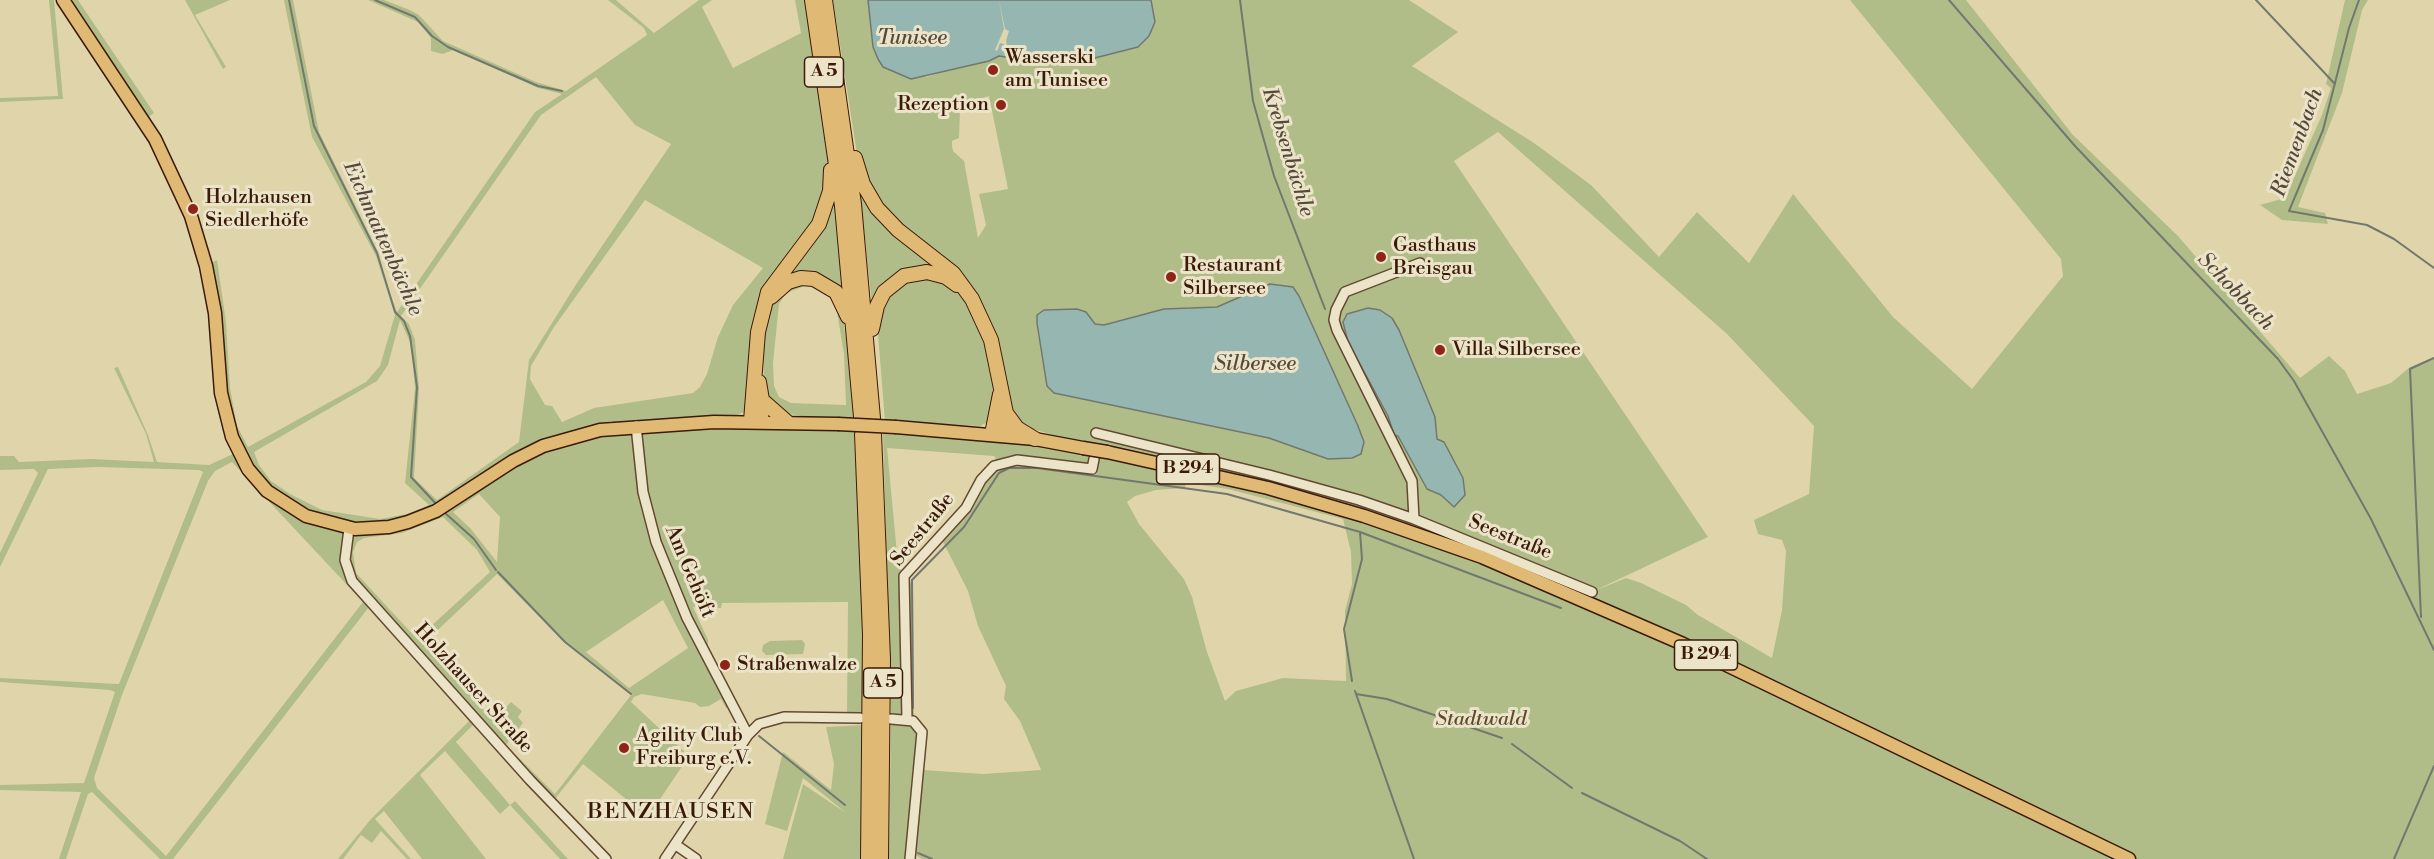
<!DOCTYPE html>
<html>
<head>
<meta charset="utf-8">
<style>
  body { margin:0 }
  canvas { display:block; background:#e0d5aa }
</style>
</head>
<body>
<canvas width="2434" height="859"></canvas>
<script>
const ctx = document.querySelector('canvas').getContext('2d');
ctx.lineJoin = 'round';
function paint(path, color) { ctx.fillStyle = color; ctx.fill(path, 'evenodd'); }
const poly = rows => new Path2D(rows.map(r => 'M' + r).join(''));
function strokePath(path, color, width, dash) { ctx.strokeStyle = color; ctx.lineWidth = width; ctx.lineCap = dash ? 'butt' : 'round'; ctx.setLineDash(dash || []); ctx.stroke(path); }
function label(font, color, halo, rows, align = 'center') {
  ctx.font = font + ' "Libre Bodoni",serif'; ctx.lineWidth = 6; ctx.setLineDash([]); ctx.textBaseline = 'middle'; ctx.strokeStyle = halo; ctx.fillStyle = color; for (const [text, x, y, turn = 0] of rows) {
    ctx.save(); ctx.translate(x, y); ctx.rotate((+turn || 0) * Math.PI / 180); ctx.textAlign = isNaN(turn) ? turn : align; if (halo) ctx.strokeText(text, 0, 0); ctx.fillText(text, 0, 0); ctx.restore();
  }
}
paint(poly([
  [49,0,54,0,63,99,0,102,0,98,58,96],
  [57,0,78,0,154,113,140,123],
  [185,0,230,0,195,15,226,67,223,69],
  [284,0,293,0,319,132,379,254,385,280,397,312,535,112,562,94,538,88,453,50,443,54,431,51,431,38,418,22,368,0,384,0,410,10,419,15,443,41,536,82,566,91,647,35,644,28,608,0,616,0,654,33,699,0,712,0,702,7,733,68,801,33,795,0,805,0,829,165,821,212,777,272,747,411,734,416,735,428,854,431,862,583,863,712,847,712,848,602,722,603,721,608,693,607,708,640,708,646,704,649,730,707,726,708,721,699,709,706,700,707,695,703,642,694,634,697,631,702,689,756,648,817,583,764,550,805,473,725,456,742,510,805,515,801,568,859,560,859,510,805,500,814,445,751,420,775,486,859,422,859,384,811,375,819,411,859,407,859,381,831,372,843,361,835,343,859,338,859,371,819,469,721,369,607,173,859,160,859,92,792,88,794,66,859,59,859,81,792,0,790,0,785,84,783,115,692,110,690,0,682,0,678,119,684,203,472,199,470,98,467,48,469,0,567,0,553,38,473,34,469,0,470,0,456,14,456,19,462,91,459,154,462,146,434,114,368,118,367,148,435,157,462,209,465,235,453,206,266,217,260,226,322,230,388,237,426,248,447,366,382,380,366,395,315,376,256,312,137],
  [596,77,635,125,671,144,575,286,529,360,519,442,437,500,414,478,419,389,415,340,409,324,401,316,541,115],
  [645,200,763,268,733,305,718,337,707,374,700,387,693,393,594,408,562,422,552,406,545,405,530,379,531,366,554,327],
  [400,320,411,344,415,389,405,483,429,505,407,514,380,519,322,510,290,494,271,481,259,465,254,452,377,381,388,365],
  [612,421,614,435,601,436,598,424],
  [232,462,363,602,166,856,97,788,94,778,122,695,208,481,215,471],
  [479,494,500,517,497,562,471,529,453,512],
  [443,517,477,550,490,572,417,639,356,573,353,552,357,542,364,538,402,533],
  [497,574,564,642,631,695,555,794,506,745,523,723,518,717,522,711,511,702,493,720,424,643],
  [663,600,688,648,629,688,586,652],
  [833,0,868,0,871,22,926,77,999,56,1037,62,1079,62,1138,47,1155,22,1151,0,1409,0,1458,32,1412,66,1534,143,1591,185,1659,257,1697,212,1749,263,1793,194,1893,317,1972,389,2063,276,2061,259,1850,0,1966,0,2073,135,2178,236,2300,378,2329,356,2345,371,2357,394,2391,383,2410,367,2434,357,2434,859,922,859,914,854,915,859,889,859,891,715,883,433,1084,444,1019,425,1009,411,1002,358,989,320,880,208,857,154],
  [989,96,1008,189,979,194,986,225,978,238,964,161,953,151,952,146,952,141,959,138,960,111,964,104],
  [1498,132,1727,334,1814,426,1809,494,1754,520,1758,534,1782,540,1786,551,1782,610,1772,658,1698,615,1686,605,1641,583,1626,578,1594,591,1708,537,1454,161],
  [1270,284,1293,287,1299,296,1358,426,1328,459,1269,438,1054,393,1052,309,1077,309,1086,312,1095,324,1104,325,1190,307,1202,309,1217,307],
  [887,448,994,456,996,459,997,467,984,480,942,540,968,591,978,626,1006,686,1004,699,1020,721,1041,770,983,774,923,770,926,733,914,715,913,585,903,575,898,564],
  [1186,483,1228,489,1343,519,1351,552,1352,584,1345,611,1346,681,1283,678,1236,691,1225,701,1207,652,1192,597,1184,579,1139,524,1127,502,1135,496,1156,490,1185,488],
  [2345,0,2368,0,2362,10,2342,93,2298,207,2325,213,2328,224,2282,220,2260,205,2285,198,2322,115,2331,88,2326,84],
  [859,183,946,271,924,269,872,304],
  [833,197,835,207,845,295,837,289,788,279,790,269],
  [931,276,959,291,974,313,988,351,994,380,993,395,988,422,980,426,885,421,877,322,879,307,899,282],
  [793,283,821,285,841,305,848,352,854,419,823,419,782,413,777,411,764,391,763,341,766,319,771,302],
  [805,286,823,289,831,297,837,312,844,354,846,405,791,403,779,397,774,386,773,363,779,304,786,293],
  [802,640,805,644,803,654,766,655,762,651,763,645,770,641],
  [863,725,861,859,783,859,803,784,846,813,803,778,787,831,765,824,783,752,831,790,834,764,826,727]
]), '#b1bd89');
const water = poly([
  [868,0,1151,0,1155,22,1149,36,1138,47,1079,62,1056,65,999,56,989,61,911,79,883,67,878,59,873,47,868,0],
  [1270,284,1293,287,1299,296,1358,426,1364,442,1361,454,1352,458,1328,459,1269,438,1054,393,1047,386,1037,323,1037,315,1044,310,1077,309,1086,312,1095,324,1104,325,1164,309,1217,307,1270,284],
  [1368,308,1380,310,1392,318,1399,330,1435,417,1437,439,1444,442,1463,478,1465,495,1454,507,1441,495,1427,489,1398,436,1394,435,1388,416,1348,342,1343,322,1347,314,1368,308]
]);
paint(water, '#96b7b1');
strokePath(water, '#72786e', 1.5);
paint(poly([
  [999,0,1005,29,1009,31,1006,41,1010,58,1007,57,1004,44,1000,43,997,51,995,50,1004,29]
]), '#e0d5aa');
strokePath(poly([
  [289,0,314,126,377,253,395,312,404,321,410,336,417,387,411,477,438,506],
  [375,0,415,17,432,36,448,47,538,86,562,91],
  [1240,0,1253,101,1274,176,1325,309],
  [1949,0,2075,146,2278,359,2294,381,2371,519,2434,650],
  [2256,0,2335,84],
  [2359,0,2349,28,2323,130,2289,211,2367,225,2394,239,2434,268],
  [444,512,474,539,496,570],
  [498,572,565,642,631,694],
  [2421,617,2410,369,2434,358],
  [1352,681,1344,629,1362,559,1360,532],
  [1355,691,1414,859],
  [1356,694,1387,699,1502,738],
  [913,708,912,580,964,527,999,473,1009,468,1037,468,1227,494,1360,532,1561,608],
  [759,736,845,805],
  [1512,744,1572,788],
  [1582,793,1680,841,1707,859],
  [918,853,932,859],
  [2394,859,2434,766]
]), '#72786e', 2);
const minor = poly([
  [636,426,643,492,656,542,687,618,748,735],
  [1096,433,1269,475,1359,500,1414,519,1592,592],
  [1414,519,1412,481,1337,330,1334,320,1336,310,1345,292,1420,263],
  [349,529,345,560,352,581,530,780,606,859],
  [891,719,913,721,922,732,910,859],
  [907,719,904,576,966,508,981,480,994,466,1017,460,1092,469,1094,459],
  [676,845,696,859],
  [665,859,748,735,759,724,784,717,860,718]
]);
const major = poly([
  [63,0,155,139,191,216,206,266,215,313,221,393,232,437,248,469,267,491,306,516,355,529,389,527,408,522,436,511,513,461,543,446,600,430,714,422,838,424],
  [896,427,1035,439,1083,448],
  [1107,452,1268,488,1364,516,1482,557,1683,644,2129,859]
]);
const highway = poly([
  [812,0,842,206,861,417],
  [825,0,854,204,873,418],
  [855,158,863,184,877,208,898,230,953,273,972,299,991,340,1006,413,1017,428,1035,439],
  [771,297,788,282,801,278,814,279,836,292,848,317],
  [872,329,877,306,884,292,904,276,927,272,946,277,957,285],
  [759,382,762,400,761,421],
  [762,400,787,422],
  [751,421,758,332,768,292,819,224,830,191,831,170],
  [874,433,883,659,881,859],
  [862,434,870,635,868,859],
  [992,434,1000,394],
  [1003,435,1006,413]
]);
strokePath(minor, '#644931', 12);
strokePath(major, '#3b1a09', 15);
strokePath(highway, '#3b1a09', 16);
strokePath(minor, '#ebe4c8', 9);
strokePath(major, '#e0ba75', 12);
strokePath(highway, '#e0ba75', 14);
const majorBridge = poly([
  [838,424,896,427],
  [1083,448,1107,452]
]);
strokePath(majorBridge, '#3b1a09', 15, []);
strokePath(majorBridge, '#e0ba75', 12);
for (const [x, y, r, color] of [
  [993,70,6,"#8f2418"],
  [1001,105,6,"#8f2418"],
  [193,209,6,"#8f2418"],
  [1381,257,6,"#8f2418"],
  [1171,277,6,"#8f2418"],
  [1440,350,6,"#8f2418"],
  [725,665,6,"#8f2418"],
  [624,748,6,"#8f2418"]
]) { const dot = new Path2D(); dot.arc(x, y, r, 0, 2 * Math.PI); ctx.fillStyle = color; ctx.fill(dot); strokePath(dot, '#ebe4c8', 2); }
for (const [x, y, w] of [
  [824,72,39],
  [1188,469,63],
  [1706,655,63],
  [883,683,39]
]) { const box = new Path2D(); box.roundRect(x - w / 2, y - 15, w, 30, 4.5); ctx.fillStyle = '#ebe4c8'; ctx.fill(box); strokePath(box, '#3b1a09', 1.5); }
label('bold 18px', '#3b1a09', null, [
  ["A 5",824,72],
  ["B 294",1188,469],
  ["B 294",1706,655],
  ["A 5",883,683]
]);
label('20px', '#3b1a09', '#ebe4c8', [
  ["Wasserski",1005,58],
  ["am Tunisee",1005,81],
  ["Rezeption",989,105,"right"],
  ["Holzhausen",205,198],
  ["Siedlerhöfe",205,221],
  ["Gasthaus",1393,246],
  ["Breisgau",1393,269],
  ["Restaurant",1183,266],
  ["Silbersee",1183,289],
  ["Villa Silbersee",1452,350],
  ["Straßenwalze",737,665],
  ["Agility Club",636,736],
  ["Freiburg e.V.",636,759]
], 'left');
label('20px', '#3b1a09', '#ebe4c8', [
  ["Seestraße",923,530,-51],
  ["Seestraße",1510,538,22],
  ["Am Gehöft",689,572,67],
  ["Holzhauser Straße",473,689,48]
]);
label('italic 20px', '#5e4b2f', '#ebe4c8', [
  ["Stadtwald",1481,720]
]);
label('italic 21px', '#56493b', '#ebe4c8', [
  ["Tunisee",912,39],
  ["Riemenbach",2298,143,-70],
  ["Krebsenbächle",1287,152,73],
  ["Eichmattenbächle",382,239,66],
  ["Schobbach",2235,292,46],
  ["Silbersee",1255,365]
]);
ctx.letterSpacing = '1.5px';
label('22px', '#3b1a09', '#ebe4c8', [
  ["BENZHAUSEN",671,813]
]);
ctx.letterSpacing = '0px';
</script>
</body>
</html>
